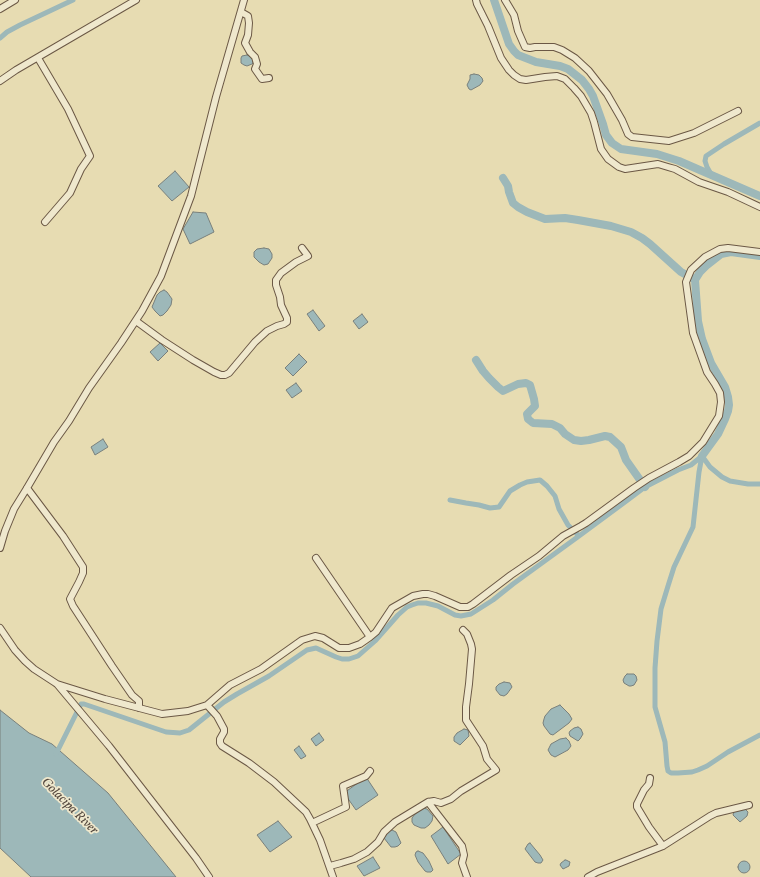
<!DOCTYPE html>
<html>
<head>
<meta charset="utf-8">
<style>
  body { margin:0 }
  canvas { display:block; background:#e7dcb2 }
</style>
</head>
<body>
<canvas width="760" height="877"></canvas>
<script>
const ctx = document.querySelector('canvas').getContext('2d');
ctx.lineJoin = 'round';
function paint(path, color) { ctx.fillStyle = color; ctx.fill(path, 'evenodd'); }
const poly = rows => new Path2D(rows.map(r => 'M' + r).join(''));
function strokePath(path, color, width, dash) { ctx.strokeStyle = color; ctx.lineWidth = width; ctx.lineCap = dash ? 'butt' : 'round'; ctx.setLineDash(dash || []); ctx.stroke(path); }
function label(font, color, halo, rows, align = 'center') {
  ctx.font = font + ' Vollkorn,serif'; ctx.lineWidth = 3.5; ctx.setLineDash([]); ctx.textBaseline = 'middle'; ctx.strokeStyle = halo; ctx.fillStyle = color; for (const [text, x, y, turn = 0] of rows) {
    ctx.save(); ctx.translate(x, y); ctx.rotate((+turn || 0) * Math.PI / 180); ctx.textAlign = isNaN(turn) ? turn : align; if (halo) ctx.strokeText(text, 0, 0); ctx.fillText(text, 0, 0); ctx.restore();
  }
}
const water = poly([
  [247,55,252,57,253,63,252,64,247,66,244,65,241,63,241,58,242,56,247,55],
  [474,74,479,75,482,78,483,81,480,85,471,90,469,89,467,85,470,79,470,75,474,74],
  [175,171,189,187,172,201,158,186,175,171],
  [193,212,206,213,214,232,190,244,183,229,193,212],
  [264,248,269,249,272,254,272,258,268,264,264,265,259,262,254,257,254,252,257,249,264,248],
  [164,290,167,292,172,299,171,305,167,311,163,315,160,316,155,311,152,307,157,295,160,292,164,290],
  [313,310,325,326,319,331,307,314,313,310],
  [362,314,368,322,359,329,353,321,362,314],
  [160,343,168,351,158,361,150,352,160,343],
  [299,354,307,362,293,376,285,368,299,354],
  [296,383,302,391,292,398,286,390,296,383],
  [103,439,108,447,95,455,91,447,103,439],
  [627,674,634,674,636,676,637,680,634,685,631,686,629,686,624,683,623,680,625,676,627,674],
  [504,682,510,683,512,687,507,694,504,696,500,695,496,690,496,687,499,684,504,682],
  [560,705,569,714,572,719,569,723,553,735,550,734,544,726,543,723,544,719,545,716,551,709,560,705],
  [0,710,29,733,52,744,108,793,176,877,31,877,0,848,0,710],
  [578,727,581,729,583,734,580,739,578,741,570,736,569,733,570,731,574,728,578,727],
  [464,729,468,730,469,736,460,745,454,741,454,737,457,733,464,729],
  [319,733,324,740,316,746,311,739,319,733],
  [566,738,569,741,571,746,568,750,555,757,551,755,548,750,551,744,560,739,566,738],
  [299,746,306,756,301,759,294,750,299,746],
  [366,777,378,795,356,810,344,793,366,777],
  [743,807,748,812,747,816,740,822,733,815,734,811,743,807],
  [423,808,427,809,433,816,432,821,429,825,425,828,421,828,414,825,412,822,412,818,415,814,423,808],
  [278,821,292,837,270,852,257,835,278,821],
  [443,827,461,854,448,864,431,836,443,827],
  [392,830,396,832,401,843,398,846,395,847,391,847,384,838,389,831,392,830],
  [530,843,540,855,543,860,541,863,538,863,535,862,525,849,528,844,530,843],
  [418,851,423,853,429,861,433,870,431,872,427,872,425,871,418,862,415,855,416,852,418,851],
  [373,857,380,868,364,876,357,866,373,857],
  [565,860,566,860,570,862,569,866,563,869,560,865,561,863,565,860],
  '738 867a6 6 0 1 1 12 0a6 6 0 1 1-12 0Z'
]);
paint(water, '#9db8b9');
strokePath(water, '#79807c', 1);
strokePath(poly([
  [0,38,7,32,20,25,73,0],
  [712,176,707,167,705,161,706,156,724,144,760,123],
  [702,456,699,472,693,527,674,567,668,586,661,609,657,641,655,668,655,707,665,742,667,766,668,771,671,773,678,773,692,772,698,770,707,766,728,752,760,735],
  [450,500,466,503,479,505,490,508,499,507,510,491,520,485,527,482,540,480,547,486,555,496,559,509,568,525,579,536],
  [56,754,81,704,84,704,166,732,180,733,189,730,224,702,237,694,269,676,307,650,316,648,336,657,342,659,349,659,358,656,375,641,398,615,407,607,412,605,418,603,426,603,438,606,455,615,461,616,471,614,493,600,513,584,579,536,625,502,645,487,678,470,691,465,702,456,710,467,722,477,730,481,748,484,760,484]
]), '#9db8b9', 5);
strokePath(poly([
  [494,0,509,44,514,51,518,55,536,62,560,66,568,69,582,80,589,89,593,96,603,124,606,135,612,143,621,149,657,154,679,161,760,196],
  [503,178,508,186,509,192,513,203,518,207,527,212,545,219,565,218,578,220,611,226,631,232,642,238,650,244,681,272,694,279],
  [476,360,483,371,489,378,498,387,503,391,518,384,526,383,530,385,534,399,535,406,527,414,528,419,533,423,552,424,560,428,565,434,574,440,581,441,589,440,605,436,610,437,621,447,626,460,645,487],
  [702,456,718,434,725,419,728,411,729,405,728,397,725,387,711,363,702,339,698,321,695,280,700,272,707,265,721,254,731,252,760,256]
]), '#9db8b9', 8);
const minor = poly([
  [476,0,477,4,488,26,501,58,509,70,514,75,520,79,526,80,545,77,557,76,565,79,574,88,581,96,591,113,594,122,601,149,608,159,619,167,625,169,658,164,668,167,675,169,699,182,728,192,760,207],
  [505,0,514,15,518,31,525,47,530,48,535,47,554,47,562,50,575,58,589,71,607,94,622,120,628,134,632,137,669,141,694,133,738,111],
  [0,9,15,0],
  [241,12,248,16,249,23,248,35,245,43,250,52,255,57,257,64,255,69,262,79,269,78],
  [38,58,68,109,90,156,81,169,70,193,45,222],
  [0,81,16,70,136,0],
  [136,321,162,340,193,360,214,372,221,375,225,375,229,373,255,342,267,331,277,326,284,324,287,322,287,318,281,305,280,297,276,285,276,280,281,273,296,262,308,256,302,248],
  [27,488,63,536,83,567,83,573,79,582,70,599,73,606,112,666,132,695,139,701,139,708],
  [0,548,5,531,14,509,27,488,54,442,69,421,89,388,121,343,142,311,161,276,191,196,216,97,244,0],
  [316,558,370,637],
  [0,628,15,650,25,661,34,669,57,684,109,746,168,822,196,858,209,877],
  [57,684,105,699,162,714,188,711,207,705,230,685,261,669,302,640,315,636,323,638,339,648,349,648,360,644,370,637,376,632,392,608,413,596,423,594,428,594,435,596,460,607,468,607,473,604,511,575,539,556,563,536,581,526,586,523,634,488,649,478,679,462,689,456,703,442,719,416,721,402,720,393,715,384,707,372,693,333,686,282,691,270,705,257,720,249,728,248,760,252],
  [207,705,217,716,224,729,224,732,220,739,220,743,222,746,249,763,274,782,306,812,310,819,320,840,333,877],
  [650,778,649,784,644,790,637,804,637,807,649,827,663,846],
  [428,802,462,846,464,855,462,863,467,877],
  [312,823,346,807,343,786,366,776,370,771],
  [330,866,341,863,354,859,367,852,378,842,384,832,395,822,428,802,434,801,441,803,451,799,461,791,496,770,487,759,483,746,466,720,466,707,469,684,472,649,471,644,467,634,463,630],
  [588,877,597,872,663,846,710,816,716,813,749,805]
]);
strokePath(minor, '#6b5845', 8);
strokePath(minor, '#efe8cd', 6);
label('italic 13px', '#54483f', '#efe8cd', [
  ["Golacipa River",69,807,45]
]);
</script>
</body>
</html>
